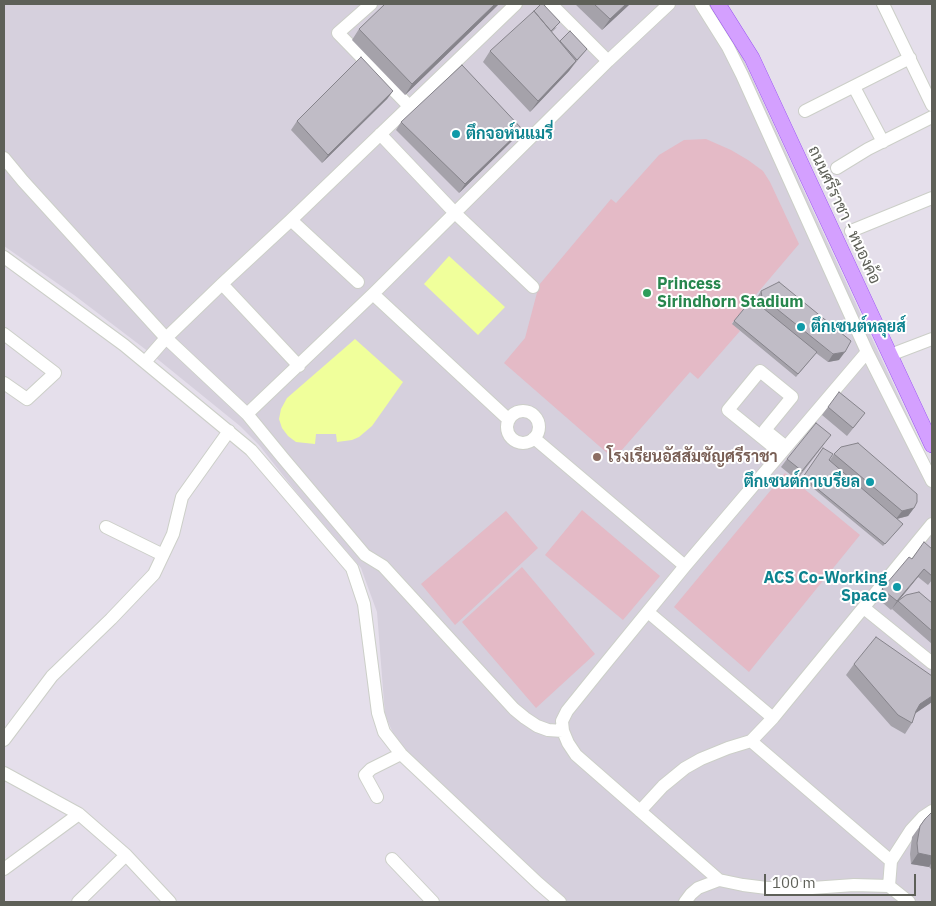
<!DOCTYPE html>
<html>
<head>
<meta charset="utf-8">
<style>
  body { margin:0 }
  #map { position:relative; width:936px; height:906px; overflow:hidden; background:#e5dfeb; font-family:"IBM Plex Sans",sans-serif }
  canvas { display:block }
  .frame { position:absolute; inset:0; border:5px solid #5e6058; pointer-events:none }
  .scale { position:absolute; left:764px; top:874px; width:152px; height:22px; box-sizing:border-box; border:2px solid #5e6058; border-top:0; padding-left:6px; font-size:15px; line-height:18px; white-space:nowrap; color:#5e6058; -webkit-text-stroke:4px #fff; paint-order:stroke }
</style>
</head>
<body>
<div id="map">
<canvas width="936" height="906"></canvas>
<div class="frame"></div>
<div class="scale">100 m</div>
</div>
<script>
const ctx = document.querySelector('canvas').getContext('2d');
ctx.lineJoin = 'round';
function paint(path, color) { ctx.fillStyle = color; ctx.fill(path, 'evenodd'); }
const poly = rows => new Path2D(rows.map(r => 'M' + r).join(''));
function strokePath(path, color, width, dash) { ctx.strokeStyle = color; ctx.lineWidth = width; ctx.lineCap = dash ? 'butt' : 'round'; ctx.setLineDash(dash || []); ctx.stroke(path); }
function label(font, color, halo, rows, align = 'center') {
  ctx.font = font + ' "IBM Plex Sans",Sarabun,sans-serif'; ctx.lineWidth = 4; ctx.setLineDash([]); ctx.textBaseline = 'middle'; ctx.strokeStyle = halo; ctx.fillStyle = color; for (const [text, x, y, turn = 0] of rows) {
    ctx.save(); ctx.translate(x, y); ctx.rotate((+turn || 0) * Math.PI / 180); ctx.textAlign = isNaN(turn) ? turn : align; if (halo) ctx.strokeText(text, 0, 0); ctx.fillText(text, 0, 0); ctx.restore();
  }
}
paint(poly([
  [4,4,710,4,735,41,823,233,932,468,932,902,568,902,548,886,407,752,393,733,385,715,377,612,361,568,301,498,259,445,240,426,145,349,74,295,4,246]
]), '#d6d0dd');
paint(poly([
  [706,139,731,150,748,160,763,171,770,182,799,244,732,323,740,331,698,379,690,372,614,459,504,363,525,338,539,285,611,199,616,203,659,155,684,140],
  [785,473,860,535,749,672,674,607],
  [582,510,660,576,623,620,545,555],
  [506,511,538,548,455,625,421,584],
  [522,567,595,654,536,708,462,622]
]), '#e4bac6');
paint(poly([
  [449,256,505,307,478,335,424,284],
  [355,339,403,382,372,426,359,437,352,440,337,442,336,434,316,434,315,444,296,442,288,436,282,428,279,419,281,409,287,398]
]), '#f0ff9b');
const minor = poly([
  [371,4,338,33,410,107],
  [551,4,608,61],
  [701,4,728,47,742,75,867,352,932,481],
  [883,4,932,105],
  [854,87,883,142],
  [805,111,910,58],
  [380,134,455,213,533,287],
  [4,158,23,181,166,338,247,414,283,458,365,555,383,566,514,709,525,718,537,726,548,730,563,731],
  [837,168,868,149,932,117],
  [291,220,358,282],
  [851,231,932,198],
  [4,257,124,345,251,450,352,568,364,604,378,713,384,732,401,754,538,883,560,902],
  [222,284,299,366],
  [373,294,509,420],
  [4,334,55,373,27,399,4,383],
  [867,352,685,566,596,675,567,711,562,721,563,731,568,743,576,755,719,880,743,885,767,888,812,888,854,885,889,886,909,902],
  [890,355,932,339],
  [145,362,166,338,222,284,291,220,516,4],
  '507 427a16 16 0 1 1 32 0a16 16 0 1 1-32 0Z',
  [247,414,373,294,608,61,669,4],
  [534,438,685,566],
  [781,453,728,410,760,371,792,397,765,430,786,447],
  [106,527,163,555],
  [864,608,932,663],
  [648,612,773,718],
  [4,740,52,676,111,619,154,574,173,534,182,497,229,431],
  [4,773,79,814,126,855,170,902],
  [377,797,366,777,365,775,371,769,401,754],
  [640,811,663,786,685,768,701,759,728,748,751,741],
  [392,859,433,902],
  [891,861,911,830,923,817,932,811],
  [4,869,79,814],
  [889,886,891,861,751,741,773,718,932,524],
  [78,902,126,855],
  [685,902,691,894,698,888,719,880]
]);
const major = poly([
  [718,4,752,58,890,355,932,445]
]);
strokePath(minor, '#cccfc8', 14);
strokePath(major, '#9652f1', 16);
strokePath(minor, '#fff', 12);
strokePath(major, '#d4a0ff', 15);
paint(poly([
  [499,4,405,95,352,40,359,29],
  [575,4,630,4,602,30],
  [557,27,552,32,560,41,587,49,569,71,530,112,483,62,490,51],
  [393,91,387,99,322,163,291,130,297,121],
  [401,122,522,129,516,137,459,193,396,130],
  [761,291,839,360,828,362,816,353,796,377,732,324,734,321,756,301,756,299],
  [828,407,859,421,847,436,822,415],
  [825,443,797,480,781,467,787,459],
  [823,448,830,460,834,454,914,508,908,516,897,519,903,524,883,546,802,479],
  [932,549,932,580,928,585,918,577,899,600,932,603,932,644,892,609,894,606,891,610,876,597,882,589,912,559],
  [854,664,932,702,915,713,912,723,905,734,891,726,846,675],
  [932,812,932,870,929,867,911,864,910,854,912,837,925,819]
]), '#a5a2aa');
paint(poly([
  [495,4,499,4,405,95,412,84],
  [626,4,630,4,602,30,610,19],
  [576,61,569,71,530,112,538,101],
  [393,91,387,99,322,163,328,155],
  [522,129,516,137,459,193,465,184],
  [845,352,839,360,828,362,833,354],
  [914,508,908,516,896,519,902,511],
  [924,569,918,577,891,610,897,601],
  [932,696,932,702,913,715,920,704],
  [918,853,932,856,932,862,929,867,911,864]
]), '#86848b');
const building = poly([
  [385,4,495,4,412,84,359,29,385,4],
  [541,4,543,4,560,22,551,31,534,11,532,13,541,4],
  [594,4,626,4,610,19,594,4],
  [534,11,576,61,538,101,490,51,534,11],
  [570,31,587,49,577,60,560,41,570,31],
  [361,57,393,91,328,155,297,121,361,57],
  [462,65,522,129,465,184,401,122,462,65],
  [779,282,851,341,845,352,833,354,762,297,761,291,779,282],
  [752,299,817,352,798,374,734,321,752,299],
  [839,392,865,413,853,428,828,407,839,392],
  [816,423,831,435,802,471,787,459,816,423],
  [858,443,917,494,917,502,914,508,902,511,834,454,841,447,858,443],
  [823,448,833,454,829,460,903,524,885,544,803,477,823,448],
  [924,542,932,549,932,576,924,569,897,601,882,589,909,557,912,559,924,542],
  [919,592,932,603,932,631,898,601,906,595,919,592],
  [876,637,932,676,932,696,920,704,916,711,912,723,898,715,854,664,876,637],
  [932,812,932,856,918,853,917,843,920,826,925,819,932,812]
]);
paint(building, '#c0bcc6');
strokePath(building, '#86848b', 1);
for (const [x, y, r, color] of [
  [456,134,5,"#0f9aa8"],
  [647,293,5,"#2e9e5b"],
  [801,327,5,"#0f9aa8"],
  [597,457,5,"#8d6e63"],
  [870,482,5,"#0f9aa8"],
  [897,587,5,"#0f9aa8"]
]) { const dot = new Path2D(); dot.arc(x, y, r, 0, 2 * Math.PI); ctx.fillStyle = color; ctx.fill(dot); strokePath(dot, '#fff', 2); }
label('bold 16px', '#0d838f', '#fff', [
  ["ตึกจอห์นแมรี่",466,134],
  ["ตึกเซนต์หลุยส์",811,327],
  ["ตึกเซนต์กาเบรียล",860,482,"right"],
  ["ACS Co-Working",887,578,"right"],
  ["Space",887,596,"right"]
], 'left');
label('16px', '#5e6058', '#fff', [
  ["ถนนศรีราชา - หนองค้อ",844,215,65]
]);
label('bold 16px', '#27864d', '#fff', [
  ["Princess",657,284],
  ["Sirindhorn Stadium",657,302]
], 'left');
label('bold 16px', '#785e54', '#fff', [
  ["โรงเรียนอัสสัมชัญศรีราชา",607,457]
], 'left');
</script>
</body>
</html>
